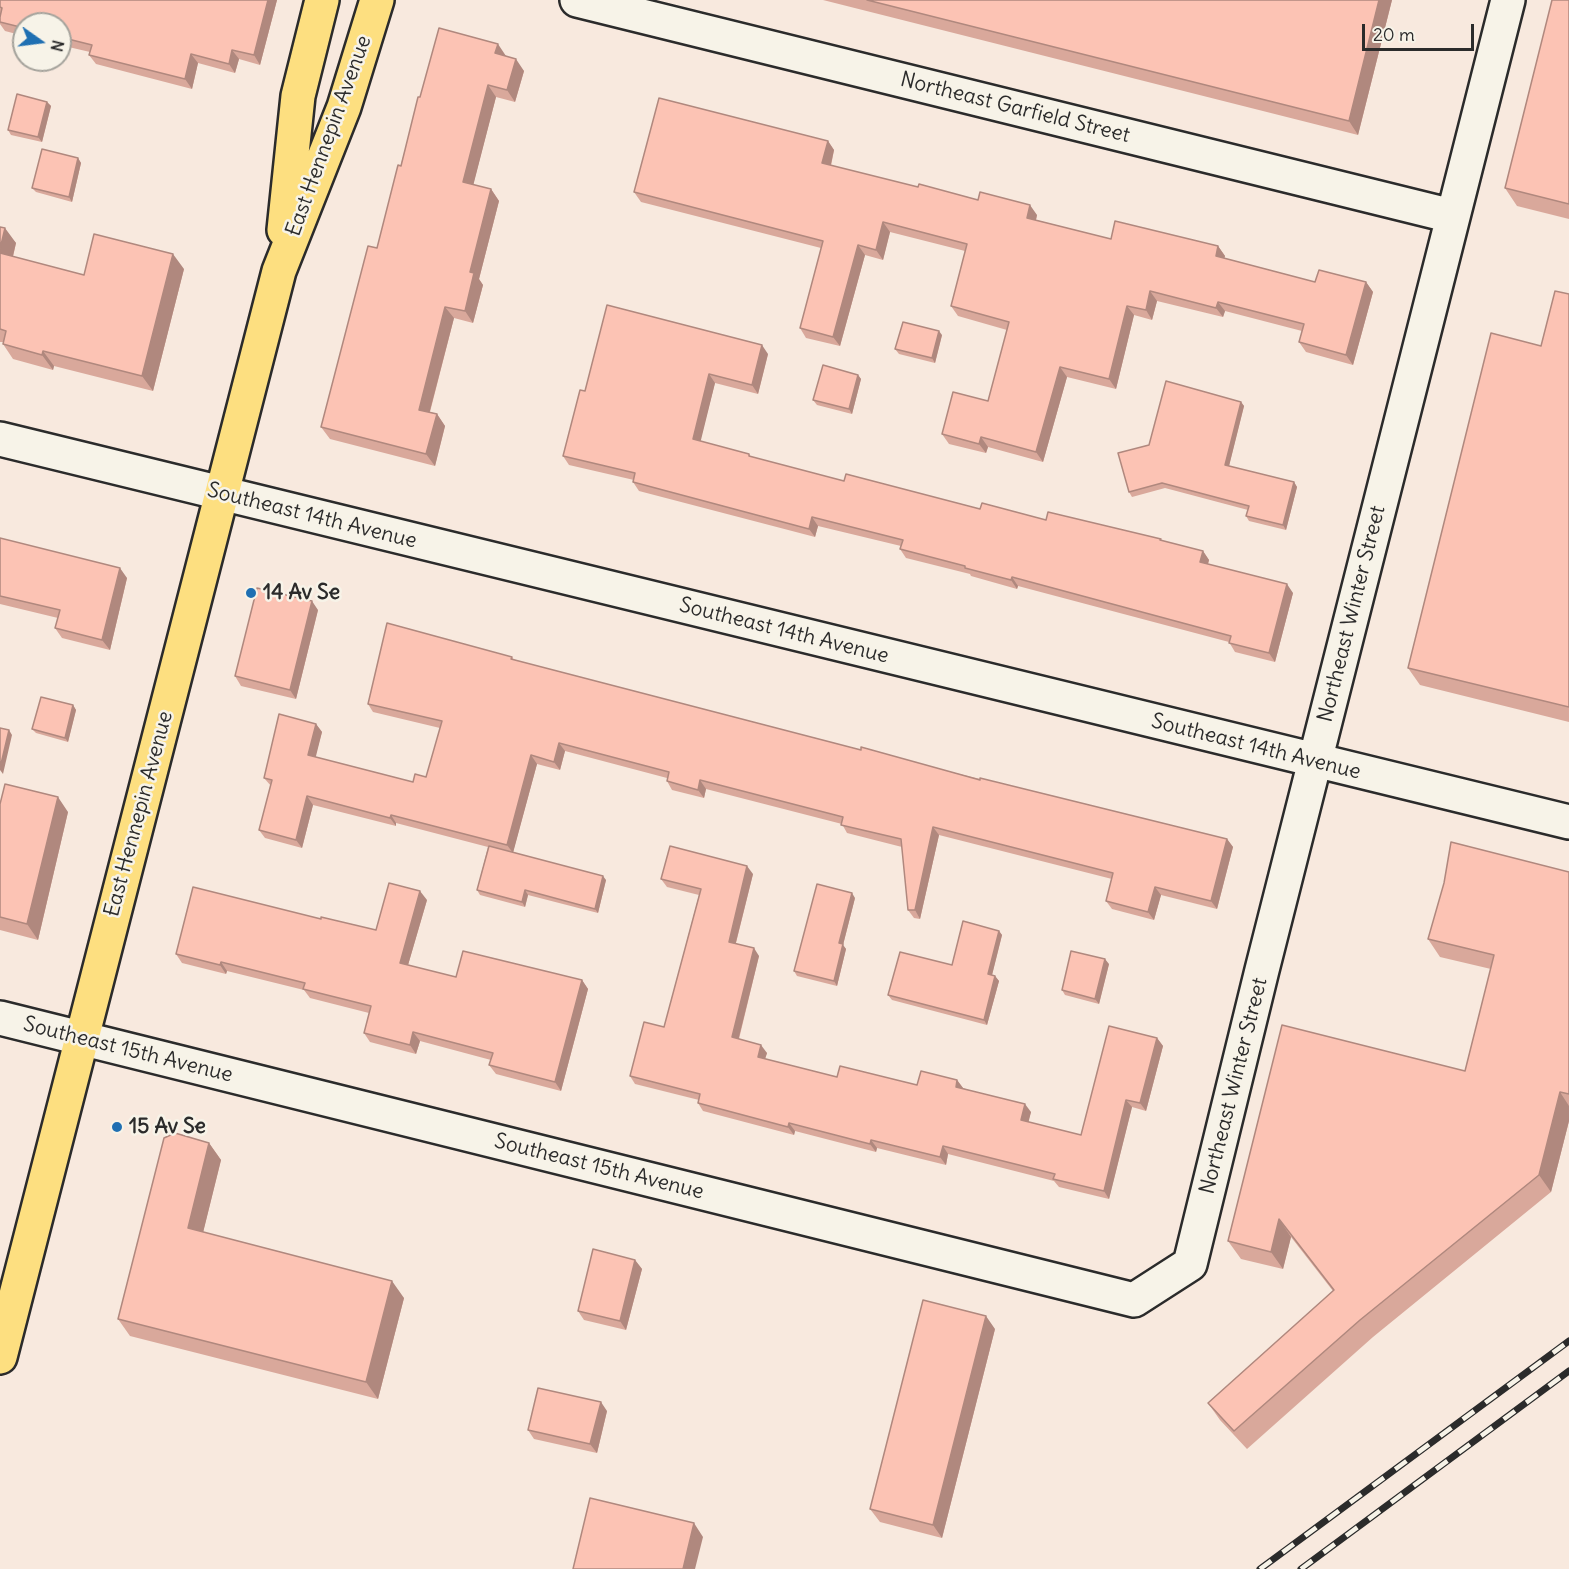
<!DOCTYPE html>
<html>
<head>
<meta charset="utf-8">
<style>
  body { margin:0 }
  #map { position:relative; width:1569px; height:1569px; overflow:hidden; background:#f8e9de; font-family:Delius,sans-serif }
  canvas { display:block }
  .north { position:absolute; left:12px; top:12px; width:60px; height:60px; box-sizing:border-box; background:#f7f3e8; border:2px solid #a5a39c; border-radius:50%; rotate:104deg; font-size:16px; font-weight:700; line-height:24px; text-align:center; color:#2b2b2b }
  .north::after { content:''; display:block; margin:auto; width:21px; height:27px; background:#1f6fb2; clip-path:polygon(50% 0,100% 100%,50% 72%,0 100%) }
  .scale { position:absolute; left:1362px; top:24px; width:112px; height:27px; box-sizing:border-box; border:3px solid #2b2b2b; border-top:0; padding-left:8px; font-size:18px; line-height:21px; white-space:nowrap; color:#2b2b2b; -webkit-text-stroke:4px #f7f3e8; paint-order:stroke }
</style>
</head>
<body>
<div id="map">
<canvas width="1569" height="1569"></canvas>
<div class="north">N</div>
<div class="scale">20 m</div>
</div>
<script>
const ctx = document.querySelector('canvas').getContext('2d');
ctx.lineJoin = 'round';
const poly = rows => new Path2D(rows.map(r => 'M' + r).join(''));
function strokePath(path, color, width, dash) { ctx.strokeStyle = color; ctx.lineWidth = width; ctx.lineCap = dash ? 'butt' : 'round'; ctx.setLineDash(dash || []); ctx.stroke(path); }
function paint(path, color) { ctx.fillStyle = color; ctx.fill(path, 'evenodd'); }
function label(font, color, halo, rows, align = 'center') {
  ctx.font = font + ' Delius,sans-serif'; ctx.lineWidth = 5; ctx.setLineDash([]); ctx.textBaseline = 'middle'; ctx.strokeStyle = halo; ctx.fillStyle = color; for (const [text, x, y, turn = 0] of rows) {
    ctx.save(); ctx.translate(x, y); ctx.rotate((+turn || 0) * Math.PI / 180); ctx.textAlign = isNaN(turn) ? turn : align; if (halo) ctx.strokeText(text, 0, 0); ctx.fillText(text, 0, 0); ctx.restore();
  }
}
const minor = poly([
  [577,0,1452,216],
  [0,439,1569,822],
  [0,1018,1134,1300,1190,1264,1262,970,1508,0]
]);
const major = poly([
  [284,230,298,96,322,0],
  [0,1357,279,271,344,107,377,0]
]);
strokePath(minor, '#2b2b2b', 38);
strokePath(major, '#2b2b2b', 38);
strokePath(minor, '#f7f3e8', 33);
strokePath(major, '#fddf80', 33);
const rail = poly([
  [1260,1569,1569,1341],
  [1301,1569,1569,1371]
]);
strokePath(rail, '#2b2b2b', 7);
strokePath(rail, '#f7f3e8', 4.5, [14]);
paint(poly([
  [0,0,277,0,260,65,239,59,235,73,198,63,192,89,96,64,89,55,90,52,60,45,60,24,24,24,24,36,5,31,0,24],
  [823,0,1392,0,1358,135],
  [1569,0,1569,219,1517,206,1505,188],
  [506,56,524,71,515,102,496,97,473,185,491,189,499,201,479,279,483,285,473,323,454,318,430,412,437,414,445,426,435,466,330,439,321,427,377,248,420,97],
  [47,102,51,106,42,142,11,135,8,130],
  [828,141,834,150,831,166,918,187,978,200,1037,215,1036,220,1111,239,1218,246,1225,256,1224,258,1315,282,1366,282,1373,292,1353,365,1306,352,1299,342,1302,331,1225,311,1223,317,1157,301,1152,320,1134,315,1116,389,1067,377,1043,462,988,447,986,453,949,444,942,434,988,401,1007,330,958,316,951,306,965,251,890,232,883,260,865,255,840,346,806,338,800,328,821,248,641,202,634,192],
  [78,158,81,163,72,202,36,192,32,188],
  [0,227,16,243,13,257,84,275,184,269,153,391,54,366,53,370,13,359,3,344,3,342,0,342],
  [1569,294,1569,722,1420,685,1408,668,1541,346],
  [942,335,935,363,899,354,895,349],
  [768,354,758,394,715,383,700,441,749,454,751,457,844,481,980,509,1162,541,1203,551,1209,560,1208,564,1293,593,1275,662,1235,652,1229,642,1018,586,1017,589,971,576,970,574,906,558,900,549,901,546,818,526,815,537,639,491,633,482,634,480,569,465,563,456,585,391],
  [858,375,861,379,852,414,817,405,813,400],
  [1241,402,1244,406,1229,466,1294,482,1297,487,1286,530,1249,521,1246,516,1248,510,1165,488,1132,497,1129,492,1149,445],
  [0,538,127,578,110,650,62,638,55,628,58,618,0,604],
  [318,610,296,699,241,686,235,676],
  [512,657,514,660,861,750,1227,839,1233,847,1217,909,1161,895,1154,920,1112,909,1106,901,1112,879,939,835,920,919,914,918,908,910,902,847,847,833,842,824,706,789,704,798,672,790,667,781,667,778,565,751,560,770,537,764,513,852,606,880,598,913,528,895,525,907,480,895,477,890,488,847,396,823,396,826,313,805,302,848,265,838,259,830,271,786,264,778,316,724,322,732,315,757,413,782,426,777,440,728,373,712,368,704],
  [73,705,76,710,68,742,36,733,32,729],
  [0,804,68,812,38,940,0,930],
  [1569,872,1569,1121,1551,1192,1373,1337,1247,1449,1220,1420,1208,1403,1333,1291,1291,1237,1283,1269,1241,1259,1228,1241,1465,1071,1491,969,1440,957,1428,939],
  [753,874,736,943,759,956,739,1039,767,1053,765,1059,837,1077,917,1085,957,1080,963,1088,1031,1112,1028,1122,1081,1135,1157,1038,1163,1046,1146,1111,1132,1107,1109,1199,1059,1187,1054,1181,948,1154,946,1165,877,1148,876,1152,795,1131,794,1135,703,1111,698,1103,699,1100,635,1084,630,1076,664,1027,699,895,667,887,661,879],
  [855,898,843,945,846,949,837,986,797,976,794,971],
  [427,900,408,965,456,977,582,980,588,989,561,1091,496,1074,489,1065,491,1060,420,1041,416,1054,370,1042,364,1033,369,1013,310,998,304,990,227,971,226,974,182,963,176,954,321,919,376,930],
  [999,931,1002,935,992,975,995,976,999,981,987,1025,892,1000,888,995,952,965],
  [1109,964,1099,1004,1065,995,1062,990],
  [209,1143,221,1160,203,1232,404,1298,378,1399,130,1336,118,1319],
  [635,1260,642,1269,626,1330,584,1320,578,1311],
  [995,1329,942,1538,880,1522,870,1509],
  [607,1411,597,1453,534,1439,528,1430]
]), '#d9a89b');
paint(poly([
  [268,0,277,0,260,65,254,55],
  [1379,0,1392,0,1358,135,1349,121],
  [498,44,506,56,503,65,495,53],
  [232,50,239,59,235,73,229,64],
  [191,54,198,63,192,89,185,79],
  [516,59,524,71,515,102,507,90],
  [488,85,496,97,471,194,463,182],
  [47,102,51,106,42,142,38,137],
  [828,141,834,150,829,173,822,163],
  [78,158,81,163,72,202,69,197],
  [491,189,499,201,479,279,483,285,473,323,465,311,470,272],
  [1030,205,1037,215,1034,228,1027,218],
  [883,222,890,232,883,260,876,250],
  [5,228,16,243,10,268,0,254,0,249],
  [858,245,865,255,840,346,833,337],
  [1218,246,1225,256,1222,266,1216,256],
  [173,254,184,269,153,391,142,376],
  [1366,282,1373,292,1353,365,1346,355],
  [1150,291,1157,301,1152,320,1146,310],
  [1218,302,1225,311,1223,317,1216,308],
  [1127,306,1134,315,1116,389,1109,379],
  [445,307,454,318,427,422,419,410],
  [939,331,942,335,935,363,932,358],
  [762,345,768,354,758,394,752,385],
  [43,351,54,366,53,370,42,355],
  [1060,367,1067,377,1043,462,1036,452],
  [709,374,715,383,699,448,693,439],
  [858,375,861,379,852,414,849,409],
  [1241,402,1244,406,1228,470,1225,465],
  [437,414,445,426,435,466,426,454],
  [981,437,988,447,986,453,979,444],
  [1294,482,1297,487,1286,530,1283,525],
  [812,517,818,526,815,537,809,529],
  [1203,551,1209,560,1206,571,1200,562],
  [120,568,127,578,110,650,102,640],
  [1012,577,1018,586,1017,589,1011,580],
  [1287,584,1293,593,1275,662,1269,653],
  [312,601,318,610,296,699,290,690],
  [73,705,76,710,68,742,65,738],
  [316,724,322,732,314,764,308,755],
  [9,730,12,735,3,774,0,770,0,768],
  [559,743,565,751,560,770,554,762],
  [531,755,537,764,513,853,507,845],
  [700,780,706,789,704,798,698,790],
  [307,796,313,805,302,848,296,840],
  [58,797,68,812,38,940,27,924],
  [391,815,396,823,396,826,390,818],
  [933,827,939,835,920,919,915,910],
  [1227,839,1233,847,1217,909,1211,901],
  [747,866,753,874,734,950,729,942],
  [603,876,606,880,598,913,595,909],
  [1155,887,1161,895,1154,920,1148,912],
  [525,890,528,895,525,907,522,902],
  [420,891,427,900,406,972,400,963],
  [852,893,855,898,843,945,846,949,837,986,834,981,839,943],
  [999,931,1002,935,991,979,988,974],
  [754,948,759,956,737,1045,732,1037],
  [1105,959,1109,964,1099,1004,1095,999],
  [221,962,227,971,226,974,220,965],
  [995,976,999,981,987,1025,984,1020],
  [582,980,588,989,561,1091,555,1082],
  [413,1032,420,1041,416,1054,410,1045],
  [1157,1038,1163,1046,1146,1111,1140,1103],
  [761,1045,767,1053,763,1065,758,1057],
  [957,1080,963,1088,961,1095,956,1087],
  [1560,1092,1569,1106,1569,1121,1551,1192,1539,1175],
  [1126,1100,1132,1107,1109,1199,1104,1191],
  [1025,1104,1031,1112,1027,1128,1021,1120],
  [789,1123,795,1131,794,1135,788,1127],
  [871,1140,877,1148,876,1152,870,1144],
  [209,1143,221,1160,200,1245,188,1228],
  [943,1146,948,1154,946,1165,940,1157],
  [1279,1219,1291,1237,1283,1269,1271,1252],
  [635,1260,642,1269,626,1330,620,1321],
  [392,1281,404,1298,378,1399,366,1382],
  [986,1316,995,1329,942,1538,933,1525],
  [601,1402,607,1411,597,1453,590,1444],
  [694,1523,703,1537,695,1569,683,1569]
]), '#b0887e');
const building = poly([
  [0,0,268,0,254,55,232,50,229,64,191,54,185,79,89,55,92,45,60,37,60,24,24,24,24,28,0,22,0,17,2,8,0,7,0,0],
  [867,0,1379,0,1349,121,867,0],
  [1552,0,1569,0,1569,204,1505,188,1552,0],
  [439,28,498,44,495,53,516,59,507,90,488,85,463,182,491,189,470,272,474,273,465,311,445,307,419,410,437,414,426,454,321,427,368,246,377,248,398,165,401,166,418,97,420,97,439,28],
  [17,94,47,102,38,137,8,130,17,94],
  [659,98,828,141,822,163,918,187,919,184,978,200,980,192,1030,205,1027,218,1111,239,1115,221,1218,246,1216,256,1315,282,1319,270,1366,282,1346,355,1299,342,1304,324,1218,302,1216,308,1150,291,1146,310,1127,306,1109,379,1060,367,1036,452,981,437,979,444,942,434,953,392,988,401,1009,322,951,306,967,244,883,222,876,250,858,245,833,337,800,328,823,241,634,192,659,98],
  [42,149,78,158,69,197,32,188,42,149],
  [0,227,5,228,0,249,0,227],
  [94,234,173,254,142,376,43,351,42,355,3,344,6,331,0,329,0,253,84,275,94,234],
  [1555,291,1569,294,1569,707,1408,668,1491,333,1541,346,1555,291],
  [607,305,762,345,752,385,709,374,693,439,749,454,749,456,844,481,846,474,980,509,982,503,1046,520,1048,512,1161,539,1160,540,1203,551,1200,562,1287,584,1269,653,1229,643,1231,636,1012,577,1011,580,965,568,965,566,900,549,903,540,812,517,809,529,633,482,635,473,563,456,580,390,585,391,607,305],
  [903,322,939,331,932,358,895,349,903,322],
  [823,365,858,375,849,409,813,400,823,365],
  [1166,381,1241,402,1225,465,1294,482,1283,525,1246,516,1249,506,1162,483,1129,492,1118,453,1149,445,1166,381],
  [0,538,120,568,102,640,55,628,60,610,0,596,0,538],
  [257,588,312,601,290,690,235,676,257,588],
  [387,623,512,657,511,659,861,750,861,747,980,780,980,778,1227,839,1211,901,1155,887,1148,912,1106,901,1113,873,933,827,915,910,908,910,901,839,841,825,843,817,700,780,698,790,667,781,669,772,559,743,554,762,531,755,507,845,391,815,390,818,307,796,296,840,259,830,272,780,264,778,279,714,316,724,308,755,413,782,415,774,426,777,442,721,368,704,387,623],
  [41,697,73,705,65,738,32,729,41,697],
  [0,728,9,730,0,768,0,728],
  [5,784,58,797,27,924,0,917,0,804,5,784],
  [1451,842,1569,872,1569,1094,1560,1092,1539,1175,1360,1320,1234,1431,1208,1403,1334,1290,1279,1219,1271,1252,1228,1241,1282,1025,1465,1071,1494,955,1428,939,1444,883,1451,842],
  [489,846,603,876,595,909,525,890,522,902,477,890,489,846],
  [670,846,747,866,729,942,754,948,732,1037,761,1045,758,1057,837,1077,840,1066,917,1085,921,1071,957,1080,956,1087,1025,1104,1021,1120,1081,1135,1109,1026,1157,1038,1140,1103,1126,1100,1104,1191,1053,1179,1055,1174,943,1146,940,1157,871,1140,870,1144,789,1123,788,1127,698,1103,700,1094,630,1076,644,1022,664,1027,701,889,661,879,670,846],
  [389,883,420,891,400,963,456,977,463,951,582,980,555,1082,489,1065,493,1053,413,1032,410,1045,364,1033,371,1006,303,989,305,983,221,962,220,965,176,954,193,887,321,919,321,917,376,930,389,883],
  [817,884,852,893,839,943,843,944,834,981,794,971,817,884],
  [963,921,999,931,988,974,995,976,984,1020,888,995,900,952,952,965,963,921],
  [1071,951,1105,959,1095,999,1062,990,1071,951],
  [175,1133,209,1143,188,1228,392,1281,366,1382,118,1319,164,1138,175,1133],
  [593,1249,635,1260,620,1321,578,1311,593,1249],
  [923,1300,986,1316,933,1525,870,1509,923,1300],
  [538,1388,601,1402,590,1444,528,1430,538,1388],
  [590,1498,694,1523,683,1569,573,1569,590,1498]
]);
paint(building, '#fcc3b4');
strokePath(building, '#b0887e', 1.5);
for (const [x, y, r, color] of [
  [251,593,6,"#1f6fb2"],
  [117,1127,6,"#1f6fb2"]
]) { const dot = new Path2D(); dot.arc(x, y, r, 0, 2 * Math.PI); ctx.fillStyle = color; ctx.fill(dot); strokePath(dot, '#f7f3e8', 2); }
label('21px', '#2b2b2b', '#f7f3e8', [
  ["Northeast Garfield Street",1015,108,14],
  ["East Hennepin Avenue",329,136,-70],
  ["Southeast 14th Avenue",312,516,14],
  ["Northeast Winter Street",1352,614,-76],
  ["Southeast 14th Avenue",784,631,14],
  ["Southeast 14th Avenue",1256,747,14],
  ["East Hennepin Avenue",139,814,-75],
  ["Southeast 15th Avenue",128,1050,14],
  ["Northeast Winter Street",1234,1086,-76],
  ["Southeast 15th Avenue",599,1167,14]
]);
label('bold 21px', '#2b2b2b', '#f7f3e8', [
  ["14 Av Se",263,593],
  ["15 Av Se",129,1127]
], 'left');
</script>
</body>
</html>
